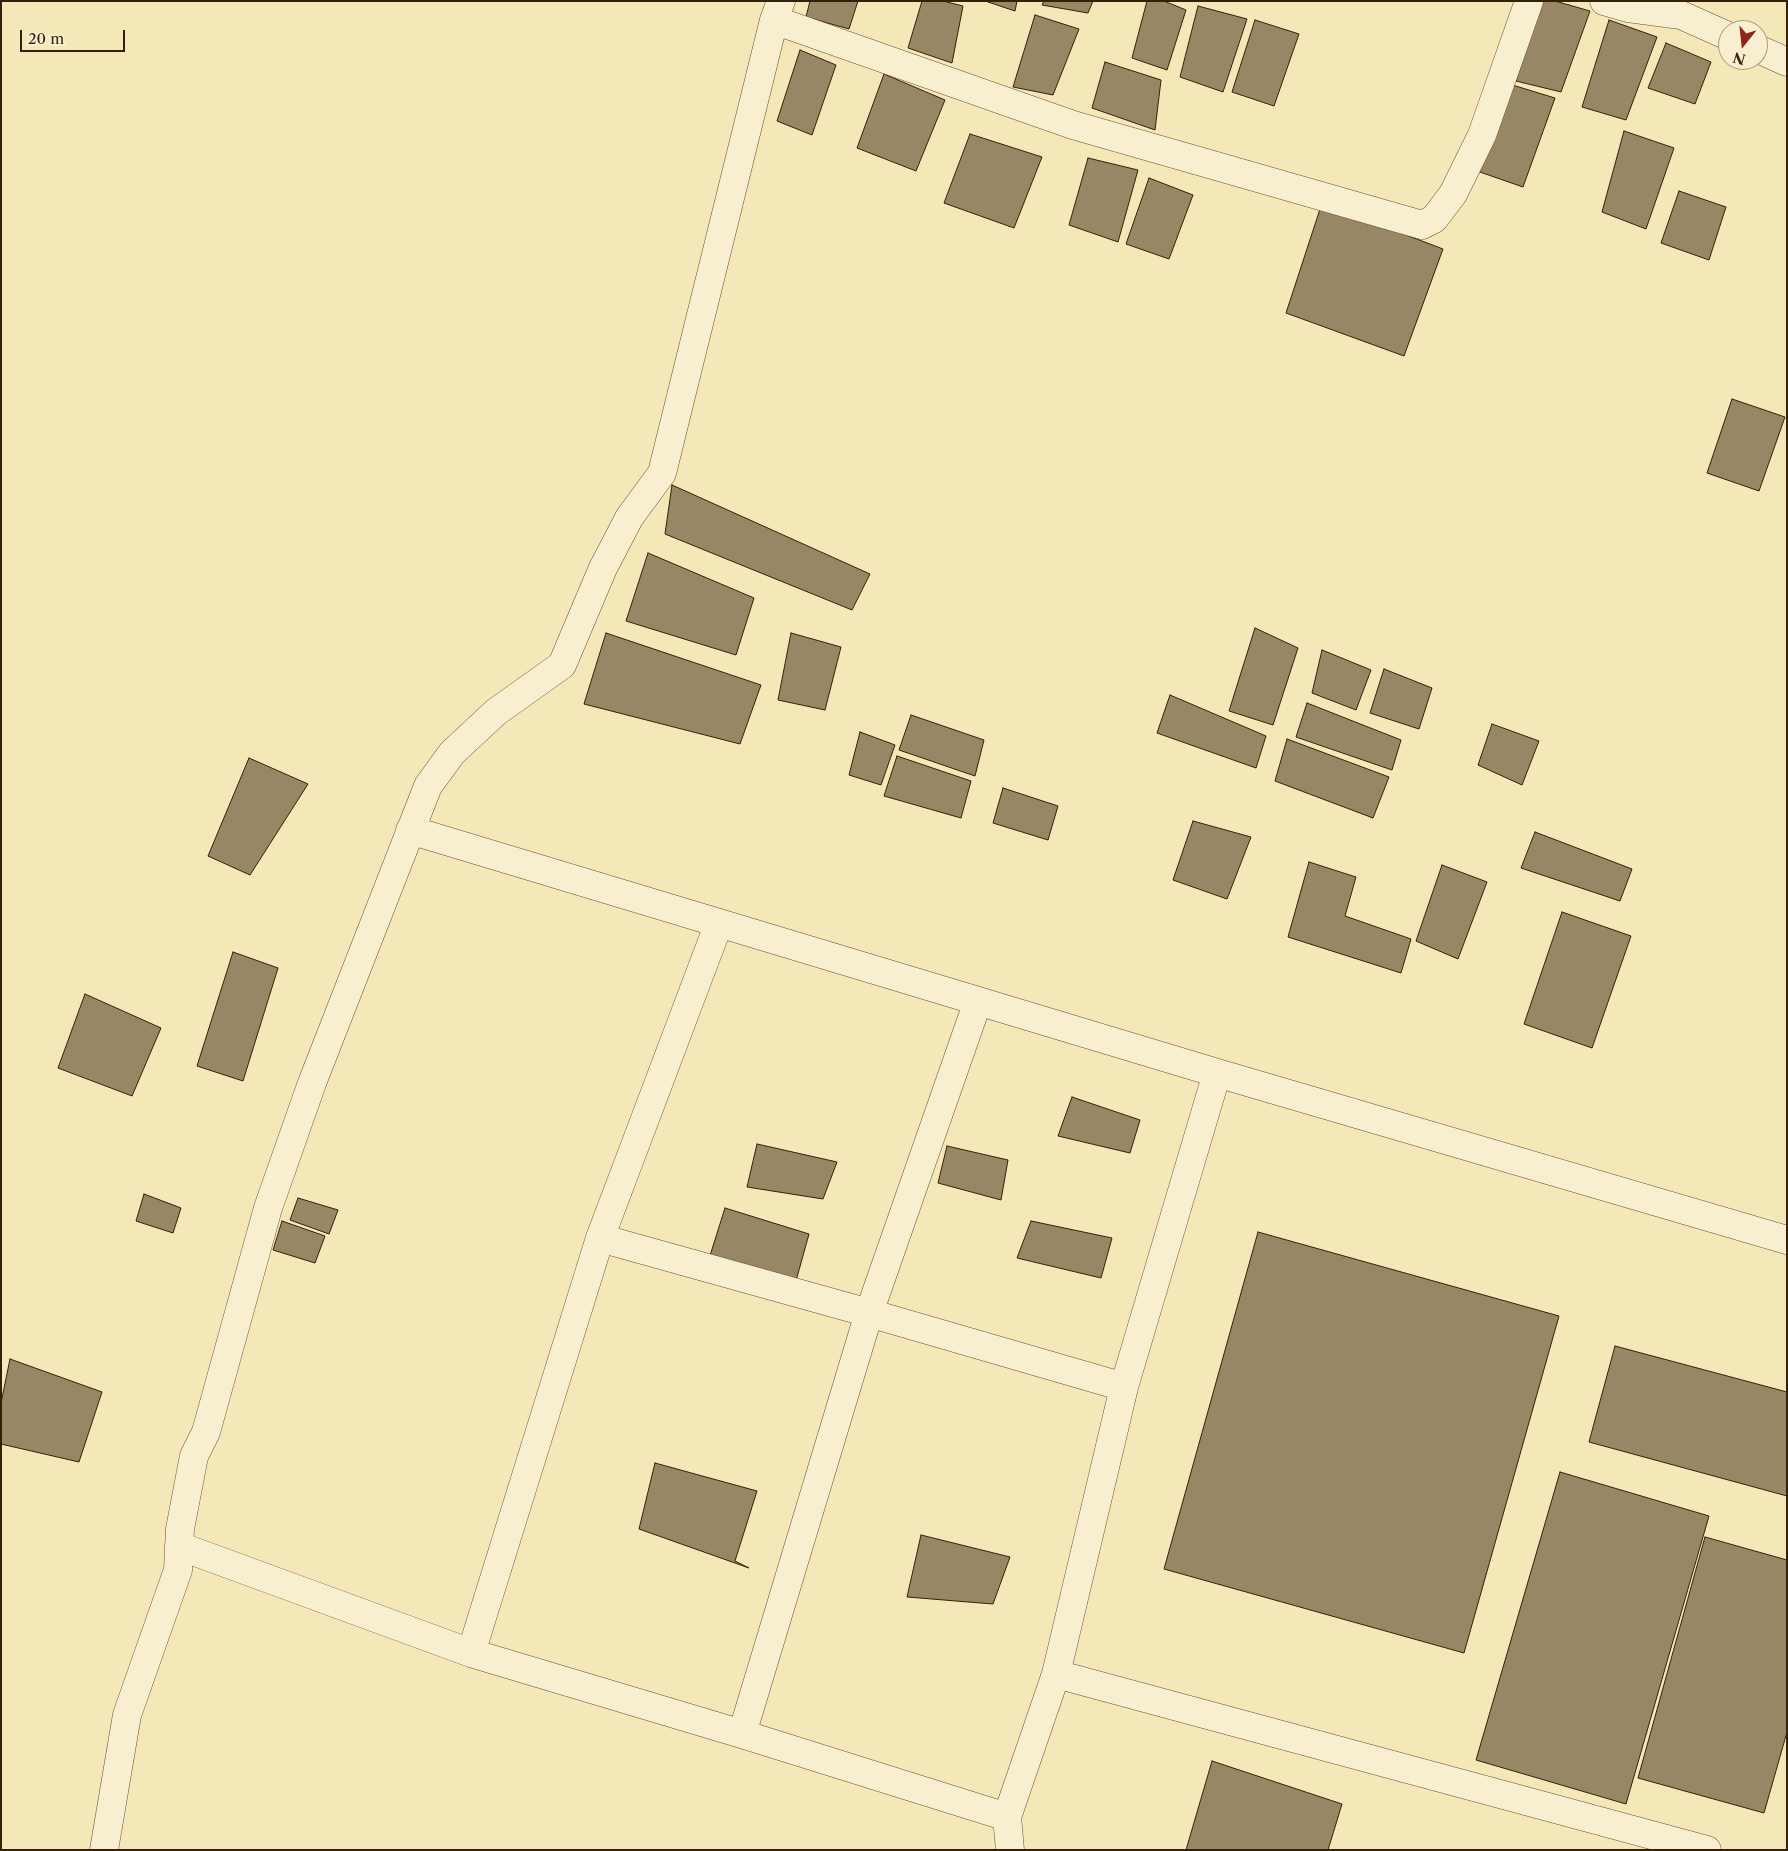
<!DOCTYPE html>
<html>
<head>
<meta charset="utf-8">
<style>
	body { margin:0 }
	#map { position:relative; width:1788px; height:1851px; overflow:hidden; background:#f4e7b8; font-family:"Libre Caslon Text",serif }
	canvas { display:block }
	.frame { position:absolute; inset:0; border:2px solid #351f08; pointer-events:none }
	.north { position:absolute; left:1718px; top:20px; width:50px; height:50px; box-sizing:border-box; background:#f8efd1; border:1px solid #aa9c81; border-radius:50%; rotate:196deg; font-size:14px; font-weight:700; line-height:20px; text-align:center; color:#351f08 }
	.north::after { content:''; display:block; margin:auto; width:18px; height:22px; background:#8f2418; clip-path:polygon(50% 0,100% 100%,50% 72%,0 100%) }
	.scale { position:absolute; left:20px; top:30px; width:105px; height:22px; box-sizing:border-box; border:2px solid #351f08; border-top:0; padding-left:6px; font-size:15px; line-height:18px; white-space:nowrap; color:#351f08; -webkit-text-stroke:4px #f8efd1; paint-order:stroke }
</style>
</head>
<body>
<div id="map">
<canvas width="1788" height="1851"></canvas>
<div class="frame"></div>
<div class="north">N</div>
<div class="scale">20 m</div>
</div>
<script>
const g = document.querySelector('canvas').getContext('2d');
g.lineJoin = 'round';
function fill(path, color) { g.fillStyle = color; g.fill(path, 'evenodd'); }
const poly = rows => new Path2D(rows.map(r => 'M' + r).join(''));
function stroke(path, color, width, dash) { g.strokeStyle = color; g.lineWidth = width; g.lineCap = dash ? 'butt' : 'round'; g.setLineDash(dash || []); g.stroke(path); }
const building = poly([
	[810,1,858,1,849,29,806,17,810,1],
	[922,1,943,1,963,6,952,63,908,48,922,1],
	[985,1,1017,1,1015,11,985,1],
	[1044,1,1093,1,1088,13,1042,5,1044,1],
	[1147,1,1164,1,1186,10,1167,70,1132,58,1147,1],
	[1541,1,1555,1,1590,11,1561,92,1516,81,1541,1],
	[1198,6,1247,19,1223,92,1180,77,1198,6],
	[1035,15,1079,29,1053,95,1013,87,1035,15],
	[1255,20,1299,34,1274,106,1232,92,1255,20],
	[1609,20,1657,37,1626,120,1582,107,1609,20],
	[1666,43,1711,62,1695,104,1648,88,1666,43],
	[800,50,836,65,812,135,777,121,800,50],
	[1105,62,1161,80,1155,130,1092,108,1105,62],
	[884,74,945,100,916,171,857,148,884,74],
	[1509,84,1555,98,1523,187,1477,171,1509,84],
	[1624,131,1674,148,1646,229,1602,212,1624,131],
	[970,134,1042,157,1014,228,944,203,970,134],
	[1088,158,1138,170,1118,242,1069,225,1088,158],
	[1149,178,1193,195,1169,259,1126,244,1149,178],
	[1679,191,1726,207,1709,260,1661,243,1679,191],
	[1322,203,1443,249,1404,356,1286,313,1322,203],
	[1732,399,1785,417,1759,491,1707,473,1732,399],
	[672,485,870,574,852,610,665,534,672,485],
	[648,553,754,598,736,655,626,621,648,553],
	[1255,628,1298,648,1273,725,1229,711,1255,628],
	[606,633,761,685,740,744,584,704,606,633],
	[791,633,841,647,825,710,778,700,791,633],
	[1322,650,1371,670,1356,710,1312,693,1322,650],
	[1384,669,1432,688,1419,729,1370,713,1384,669],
	[1170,695,1266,736,1256,768,1157,733,1170,695],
	[1307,703,1401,740,1392,770,1296,737,1307,703],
	[911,715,984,740,975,776,899,750,911,715],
	[1492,724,1539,741,1522,785,1478,765,1492,724],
	[860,732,895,745,881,785,849,775,860,732],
	[1287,739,1389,777,1373,818,1275,781,1287,739],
	[897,756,971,781,961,818,884,796,897,756],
	[249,758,308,784,250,875,208,856,249,758],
	[1003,788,1058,806,1048,840,993,823,1003,788],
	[1193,821,1251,837,1227,899,1173,880,1193,821],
	[1535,832,1632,869,1620,901,1521,868,1535,832],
	[1309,862,1356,877,1345,916,1411,939,1401,973,1288,937,1309,862],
	[1442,865,1487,882,1458,959,1416,941,1442,865],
	[1562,912,1631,936,1592,1048,1524,1024,1562,912],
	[233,952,278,968,243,1081,197,1066,233,952],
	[85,994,161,1028,132,1096,58,1068,85,994],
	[1072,1097,1140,1120,1130,1153,1058,1136,1072,1097],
	[757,1144,837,1162,823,1199,747,1187,757,1144],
	[947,1146,1008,1160,1001,1200,938,1183,947,1146],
	[144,1194,181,1208,173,1233,136,1221,144,1194],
	[298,1198,338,1210,329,1234,290,1220,298,1198],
	[725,1208,809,1234,794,1288,708,1262,725,1208],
	[282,1221,325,1236,315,1263,273,1250,282,1221],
	[1031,1221,1112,1238,1101,1278,1017,1258,1031,1221],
	[1258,1232,1559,1316,1464,1653,1164,1569,1258,1232],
	[1615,1346,1787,1392,1787,1496,1589,1442,1615,1346],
	[10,1359,102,1392,79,1462,1,1444,1,1403,10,1359],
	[655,1463,757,1491,735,1561,749,1568,639,1529,655,1463],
	[1560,1472,1709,1516,1626,1804,1476,1760,1560,1472],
	[921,1535,1010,1557,993,1604,907,1597,921,1535],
	[1705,1537,1787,1560,1787,1732,1764,1813,1638,1778,1705,1537],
	[1212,1761,1342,1804,1328,1850,1186,1850,1212,1761]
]);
fill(building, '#988764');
stroke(building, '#351f08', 1);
const street = poly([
	[1604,1,1628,8,1681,15,1728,36],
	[774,20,1073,125,1422,225,1434,219,1453,194,1482,135,1529,1],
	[1758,49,1787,62],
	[410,830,1217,1073,1787,1240],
	[600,1238,869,1313,1124,1387],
	[179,1546,471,1653,742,1734,1007,1817],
	[471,1653,600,1238,719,923],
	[1056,1674,1707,1850],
	[742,1734,869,1313,978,1001],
	[104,1850,127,1715,178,1570,180,1529,194,1456,206,1432,268,1208,312,1083,428,786,452,753,496,712,562,665,603,568,614,547,629,518,662,473,774,20,781,1],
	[1010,1850,1007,1817,1056,1674,1124,1387,1217,1073]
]);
stroke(street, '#655134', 29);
stroke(street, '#f8efd1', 28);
</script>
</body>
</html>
